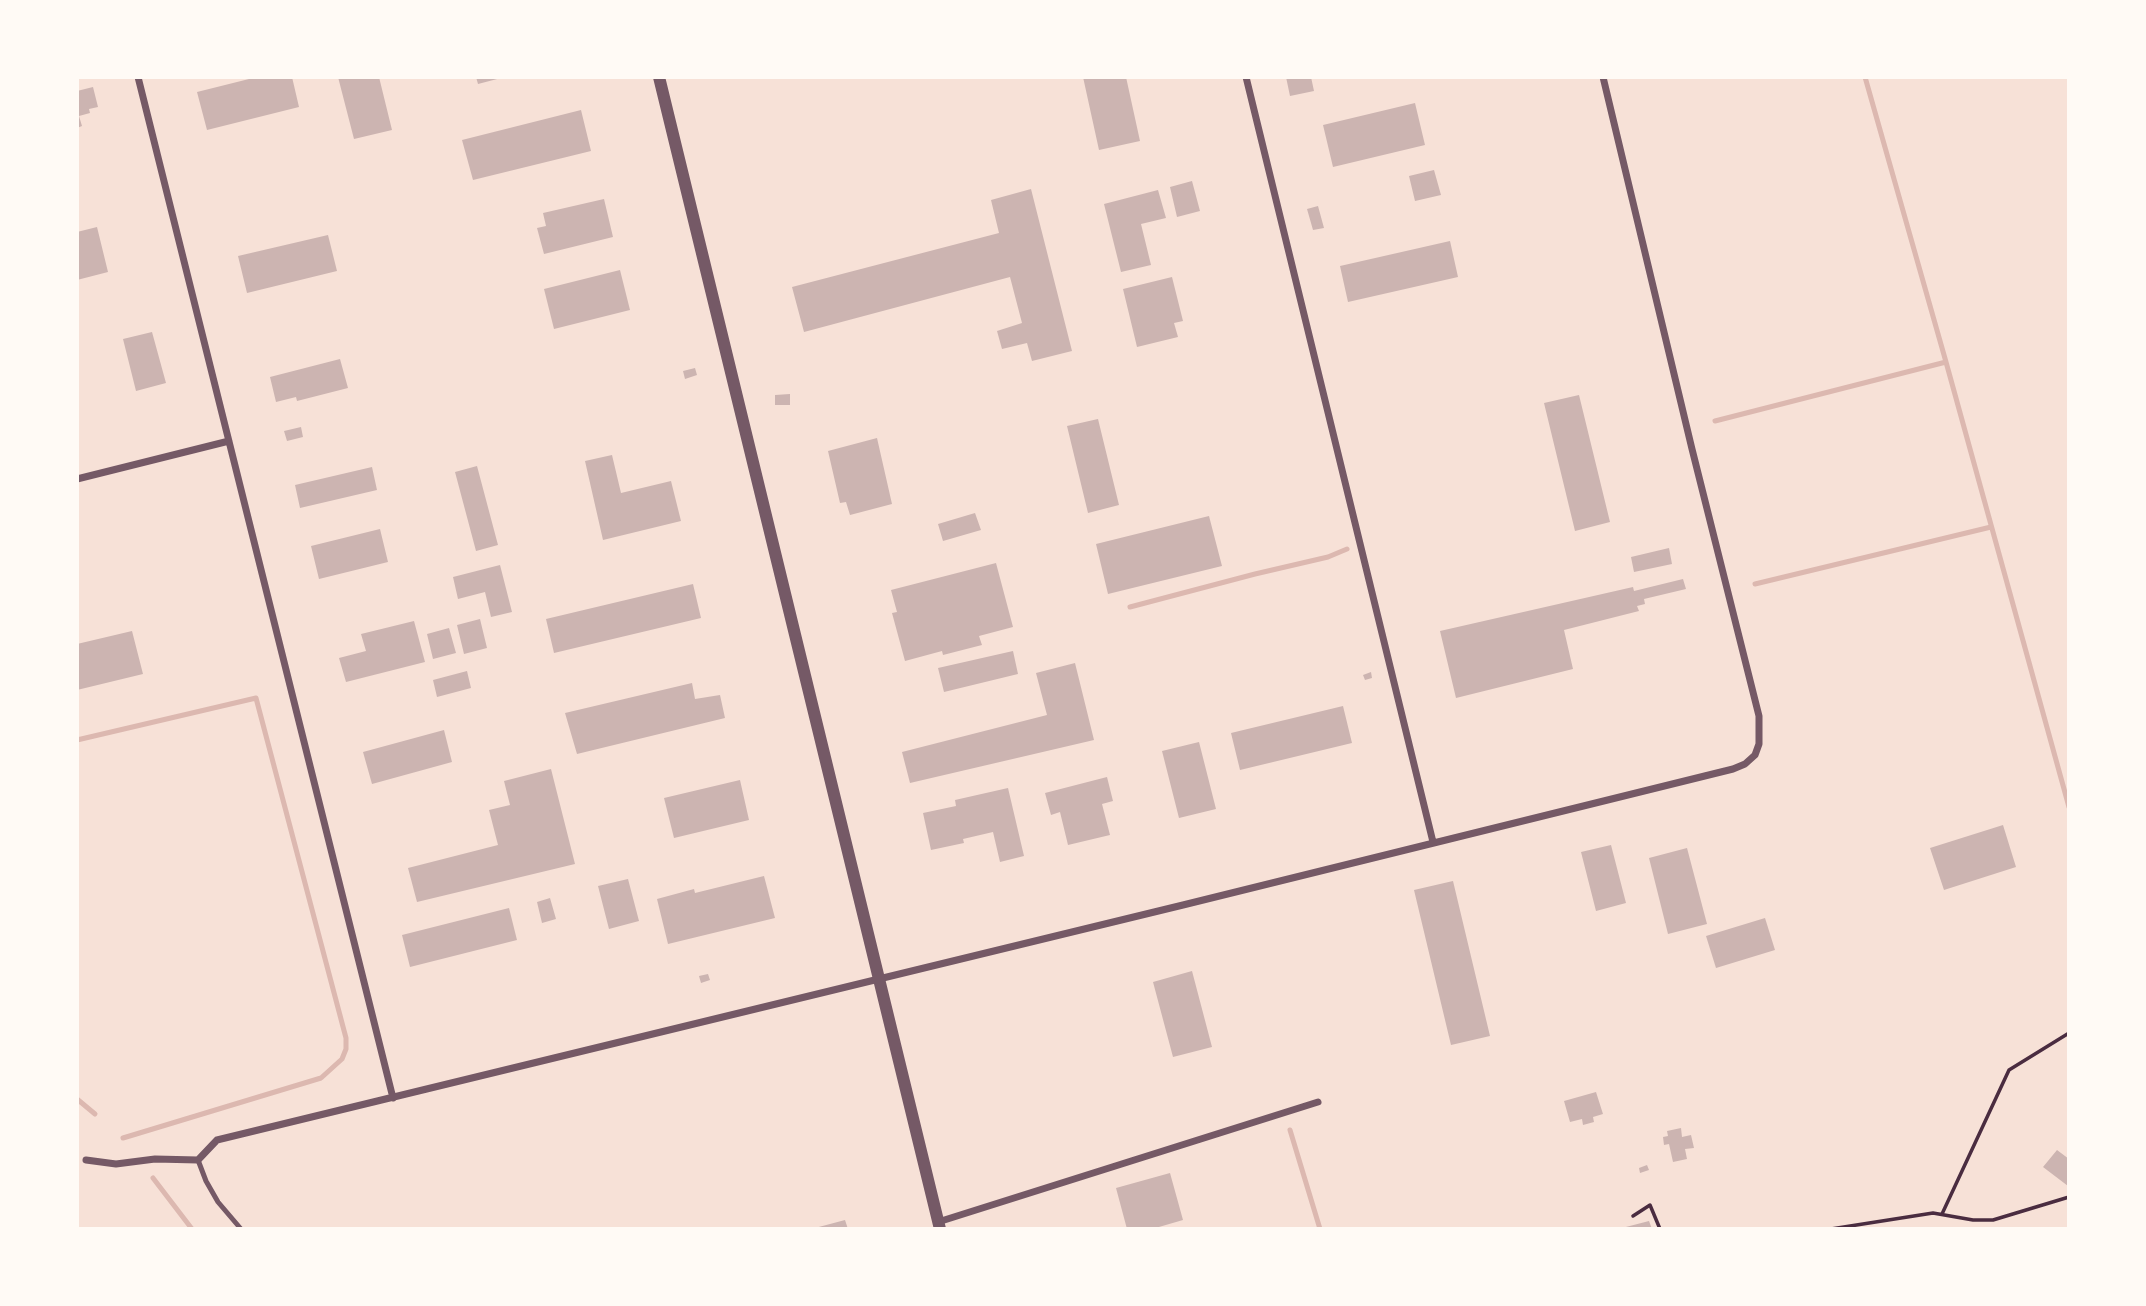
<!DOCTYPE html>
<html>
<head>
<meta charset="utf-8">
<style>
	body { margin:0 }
	#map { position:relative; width:2146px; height:1306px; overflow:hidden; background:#f7e1d7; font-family:Commissioner,sans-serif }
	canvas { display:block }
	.frame { position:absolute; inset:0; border:79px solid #fffaf5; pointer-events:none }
</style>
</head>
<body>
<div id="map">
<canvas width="2146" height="1306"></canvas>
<div class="frame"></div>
</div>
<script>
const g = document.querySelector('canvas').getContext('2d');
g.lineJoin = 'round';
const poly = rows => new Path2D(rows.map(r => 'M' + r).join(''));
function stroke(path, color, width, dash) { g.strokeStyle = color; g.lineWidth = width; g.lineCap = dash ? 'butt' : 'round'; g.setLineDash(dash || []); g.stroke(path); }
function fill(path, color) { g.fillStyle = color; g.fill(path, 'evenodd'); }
stroke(poly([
	[1865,77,1946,362,2069,807],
	[1715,421,1946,362],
	[1755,584,1991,527],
	[1130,607,1255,574,1328,557,1347,549],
	[77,740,256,698,346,1038,346,1049,342,1059,321,1078,123,1138],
	[77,1099,95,1114],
	[1290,1130,1320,1229],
	[153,1178,192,1229]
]), '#dcb8b0', 5);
fill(poly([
	[257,77,292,77,299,107,207,130,197,92],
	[338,77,379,77,392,130,354,139],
	[476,77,501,77,501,78,478,84],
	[1083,77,1126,77,1140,141,1099,150],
	[1286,77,1311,77,1314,91,1290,96],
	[93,87,98,107,89,109,90,113,79,116,82,126,77,128,77,91],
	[1415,103,1425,145,1333,167,1323,125],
	[581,110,591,151,473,180,462,140],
	[1434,170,1441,195,1415,201,1409,176],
	[1192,181,1200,211,1177,217,1170,187],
	[1031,189,1072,351,1032,361,1027,343,1002,349,997,331,1022,323,1010,277,804,332,792,287,999,233,991,200],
	[1158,190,1166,218,1141,224,1151,265,1121,272,1104,204],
	[604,199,613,237,544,254,537,228,546,226,543,213],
	[1318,206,1324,228,1313,230,1307,209],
	[97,227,108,272,77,280,77,232],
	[328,235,337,271,247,293,238,256],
	[1450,241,1458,277,1348,302,1340,266],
	[620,270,630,310,554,329,544,289],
	[1172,277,1183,321,1174,323,1178,337,1137,347,1123,289],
	[152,332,166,383,136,391,123,339],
	[340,359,348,388,297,401,296,397,276,402,270,377],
	[695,368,697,375,685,379,683,371],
	[790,394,790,405,775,405,775,395],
	[1579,395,1610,522,1575,531,1544,403],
	[1098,419,1119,505,1088,513,1067,426],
	[301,427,303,437,287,441,284,431],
	[877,438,892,504,850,515,846,502,840,503,828,451],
	[612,455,621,493,671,481,681,521,603,540,585,461],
	[477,466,498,545,476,551,455,472],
	[372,467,377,490,300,508,295,485],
	[975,513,981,530,943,541,938,524],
	[1209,516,1222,566,1108,594,1096,544],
	[380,529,388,562,319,579,311,546],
	[1669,548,1672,564,1634,572,1631,557],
	[996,563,1013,627,979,636,982,645,943,655,942,651,905,661,892,613,897,612,891,590],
	[500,565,512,612,491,617,485,592,458,599,453,577],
	[1683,579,1686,589,1644,599,1645,604,1637,606,1639,611,1564,630,1573,669,1456,698,1440,631,1633,587,1634,591],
	[693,584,701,618,554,653,546,619],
	[480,619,487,648,464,654,457,625],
	[414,621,425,662,346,682,339,658,366,651,361,634],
	[449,628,456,653,433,659,427,634],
	[132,631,143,674,77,690,77,644],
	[1013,651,1018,674,944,692,938,668],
	[1075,663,1094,740,910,783,902,752,1047,715,1036,673],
	[467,671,471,688,437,697,433,680],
	[1371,672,1372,678,1365,680,1363,675],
	[692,683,695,699,720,695,725,718,577,754,565,713],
	[1343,706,1352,743,1240,770,1231,733],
	[444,730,452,762,372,784,363,752],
	[1199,742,1216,809,1179,818,1162,751],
	[551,769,575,864,417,902,408,868,498,845,489,810,510,805,504,781],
	[1107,777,1113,801,1102,804,1110,835,1068,845,1060,812,1051,815,1045,793],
	[740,780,749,820,674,838,664,798],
	[1008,788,1024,856,1000,862,993,832,963,839,964,843,931,850,923,813,956,806,955,800],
	[2003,825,2016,867,1944,890,1930,848],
	[1611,845,1626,903,1596,911,1581,852],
	[1687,848,1707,924,1668,934,1649,858],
	[764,876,775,918,668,944,657,899,694,889,695,893],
	[628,879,639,921,609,929,598,886],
	[1453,881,1490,1036,1451,1045,1414,890],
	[550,898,556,919,542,923,537,902],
	[509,908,517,940,410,967,402,935],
	[1765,918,1775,950,1716,968,1706,936],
	[1192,971,1212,1047,1173,1057,1153,982],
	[708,974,710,980,701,983,699,976],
	[1596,1092,1603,1114,1593,1117,1594,1122,1583,1125,1582,1119,1570,1122,1564,1101],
	[1681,1128,1682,1137,1691,1135,1694,1148,1685,1149,1687,1159,1673,1162,1669,1144,1664,1145,1663,1137,1668,1136,1667,1131],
	[2057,1150,2069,1159,2068,1186,2043,1167],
	[1647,1165,1649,1170,1640,1173,1639,1168],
	[1170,1173,1183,1220,1152,1229,1127,1229,1116,1188],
	[845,1220,848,1229,815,1229,815,1228],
	[1649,1221,1652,1229,1622,1229,1622,1228]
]), '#ccb4b1');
stroke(poly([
	[1942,1214,2009,1070,2069,1033],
	[1633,1216,1650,1205,1660,1229],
	[1831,1229,1933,1213,1973,1220,1993,1220,2069,1197]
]), '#4a2c40', 3.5);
stroke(poly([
	[198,1160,206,1181,218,1202,241,1229]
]), '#755966', 5);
stroke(poly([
	[138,77,393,1098],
	[1246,77,1433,842],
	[77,479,229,441],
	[86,1160,116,1164,155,1159,198,1160,217,1140,1183,905,1733,769,1745,764,1755,755,1759,744,1759,716,1692,449,1603,77],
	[938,1222,1318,1102]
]), '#755966', 7);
stroke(poly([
	[659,77,940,1229]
]), '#755966', 12);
</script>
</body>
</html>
